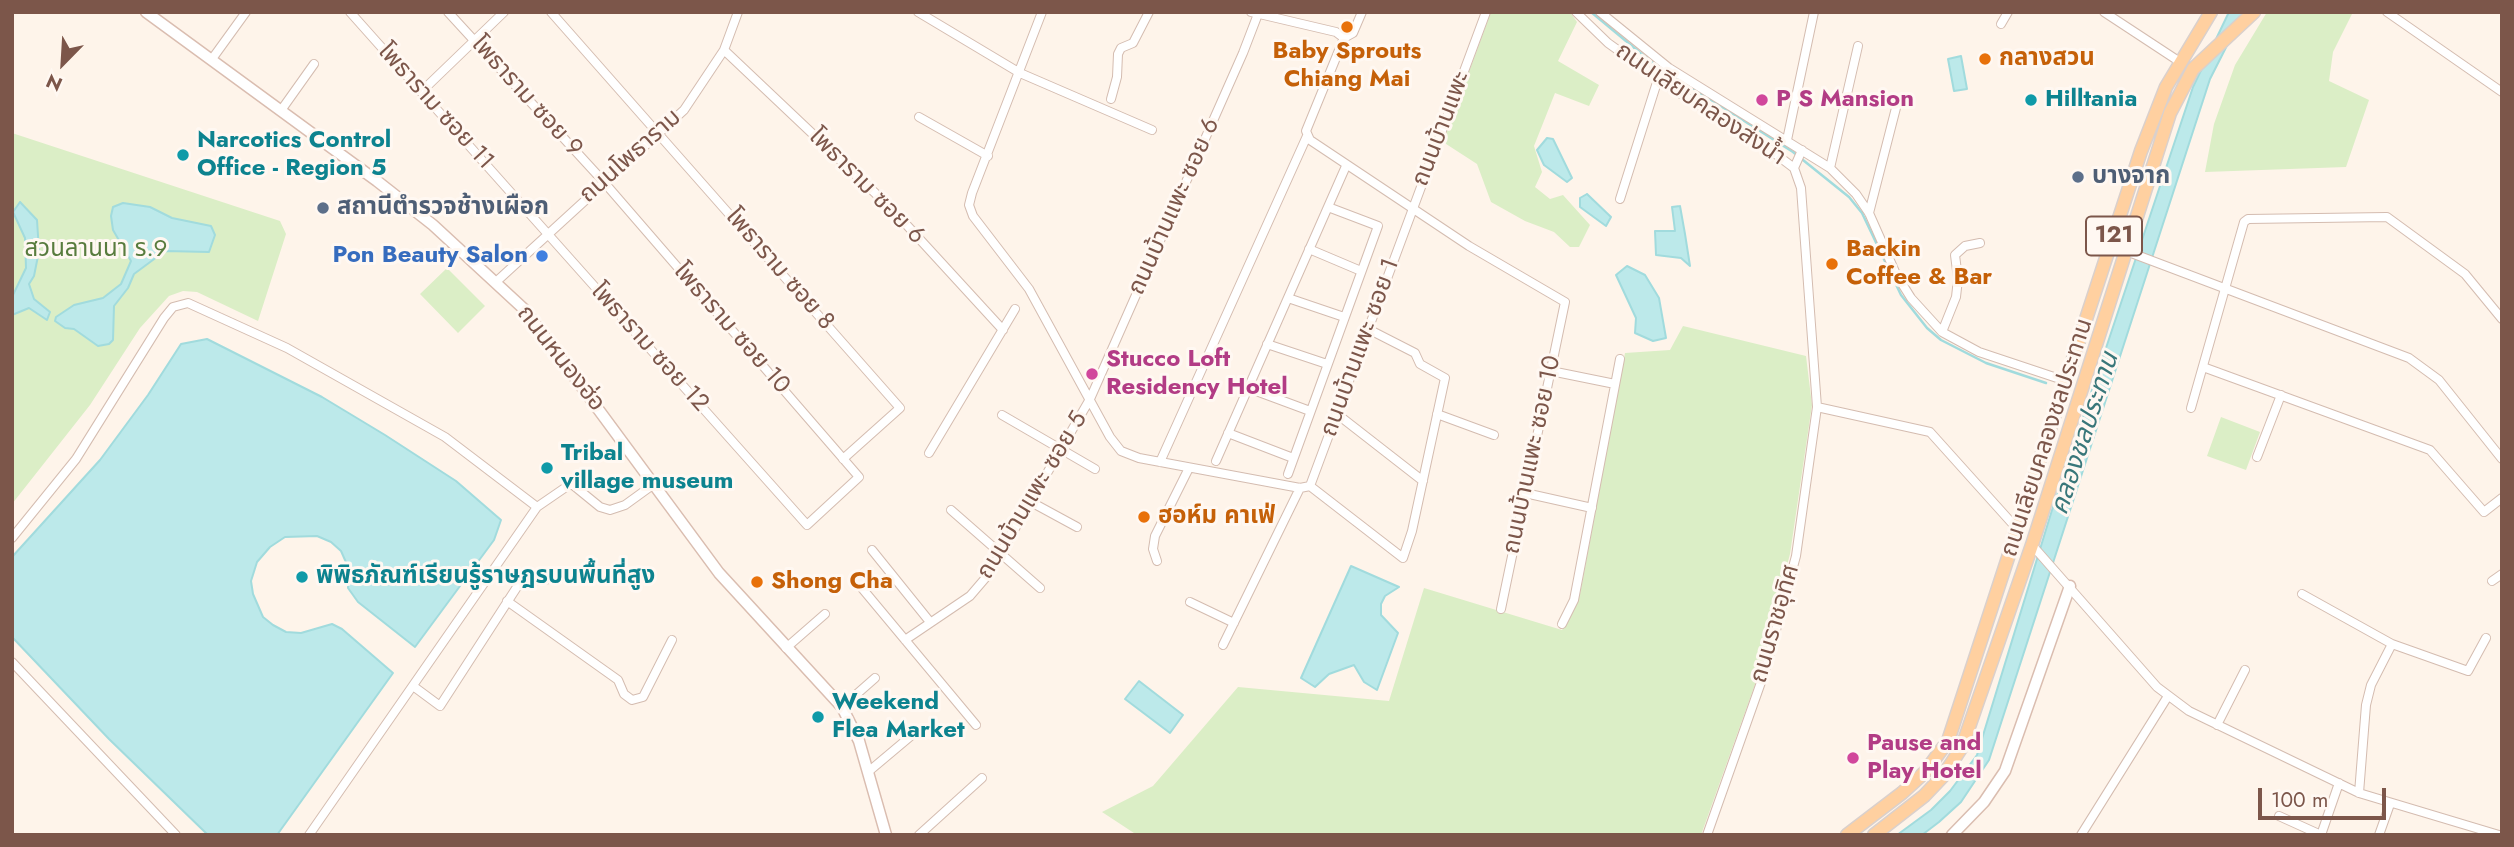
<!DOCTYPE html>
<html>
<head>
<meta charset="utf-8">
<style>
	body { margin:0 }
	#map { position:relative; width:2514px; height:847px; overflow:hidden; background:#fef4ea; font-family:Jost,sans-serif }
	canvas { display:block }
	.frame { position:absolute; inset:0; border:14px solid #7c564a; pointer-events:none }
	.north { position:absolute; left:28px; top:28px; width:70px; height:70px; -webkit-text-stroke:5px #fff8f2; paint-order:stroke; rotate:204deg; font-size:19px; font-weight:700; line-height:28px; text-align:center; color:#7c564a }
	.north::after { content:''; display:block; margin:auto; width:24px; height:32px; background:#7c564a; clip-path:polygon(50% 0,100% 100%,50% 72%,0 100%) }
	.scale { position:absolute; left:2258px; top:788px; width:128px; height:32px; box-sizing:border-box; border:4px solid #7c564a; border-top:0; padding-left:9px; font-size:21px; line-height:24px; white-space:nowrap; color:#7c564a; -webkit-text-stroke:5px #fff8f2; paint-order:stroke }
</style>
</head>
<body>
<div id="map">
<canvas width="2514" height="847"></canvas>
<div class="frame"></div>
<div class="north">N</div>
<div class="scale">100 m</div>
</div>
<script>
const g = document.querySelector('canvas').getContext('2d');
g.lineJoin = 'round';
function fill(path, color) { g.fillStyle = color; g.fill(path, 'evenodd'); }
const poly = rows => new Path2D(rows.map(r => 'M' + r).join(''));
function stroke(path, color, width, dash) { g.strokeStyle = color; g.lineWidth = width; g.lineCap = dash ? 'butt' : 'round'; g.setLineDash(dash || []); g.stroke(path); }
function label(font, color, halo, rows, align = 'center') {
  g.font = font + ' Jost,"Noto Sans Thai",sans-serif'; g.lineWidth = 6; g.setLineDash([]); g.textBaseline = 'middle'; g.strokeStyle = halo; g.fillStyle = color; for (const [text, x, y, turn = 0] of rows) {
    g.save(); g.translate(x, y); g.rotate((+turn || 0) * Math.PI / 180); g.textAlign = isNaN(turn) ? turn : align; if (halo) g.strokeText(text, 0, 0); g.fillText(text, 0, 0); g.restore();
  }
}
fill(poly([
	[1491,12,1570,12,1577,22,1558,61,1599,85,1589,106,1555,93,1534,146,1542,172,1535,187,1550,199,1563,195,1590,225,1579,247,1570,247,1554,232,1525,221,1491,202,1477,164,1443,142],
	[2267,12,2353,12,2333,52,2329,81,2369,100,2346,167,2205,172,2214,124,2235,65],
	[12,133,280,221,286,234,258,321,197,292,183,291,169,296,140,328,90,405,12,504],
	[447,268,485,306,458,333,420,294],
	[1683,326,1806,356,1812,405,1790,554,1758,676,1701,835,1137,835,1102,812,1153,786,1238,687,1389,701,1424,588,1562,630,1580,594,1625,353,1670,350],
	[2221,417,2260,432,2246,470,2207,456]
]), '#dbeec6');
const water = poly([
	[2229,12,2244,12,2210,79,1989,760,1961,802,1939,822,1922,835,1897,835,1931,810,1950,791,1977,755,2052,510,2193,87,2229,12],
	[1961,56,1967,89,1954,91,1948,59,1961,56],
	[1547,138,1553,139,1572,178,1567,182,1544,165,1537,150,1547,138],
	[1587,194,1611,217,1606,226,1580,207,1580,198,1587,194],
	[20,202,37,220,39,251,34,276,29,284,34,299,50,312,47,320,29,308,12,315,12,297,26,268,25,238,13,212,20,202],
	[123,203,150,207,172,218,211,226,215,235,209,252,165,251,134,274,128,288,114,306,113,340,109,344,98,346,74,329,65,328,55,321,56,317,74,305,103,298,121,284,131,261,113,230,111,216,113,207,123,203],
	[1680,206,1685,234,1690,266,1681,258,1656,255,1655,231,1675,231,1672,207,1680,206],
	[1627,266,1645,275,1659,298,1666,338,1653,341,1635,333,1636,318,1616,275,1627,266],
	[207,339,322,397,385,435,456,481,501,520,494,540,415,647,358,602,348,588,349,569,341,551,331,542,317,536,285,537,270,547,257,562,251,581,253,594,263,617,273,625,286,632,301,633,332,624,342,629,393,673,277,835,208,835,109,739,12,637,12,557,100,460,148,395,181,344,207,339],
	[1351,566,1399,587,1385,596,1381,604,1381,615,1398,633,1377,690,1364,682,1354,665,1329,674,1315,687,1301,678,1351,566],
	[1139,681,1183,715,1170,733,1125,699,1139,681]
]);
fill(water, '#bce9ea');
stroke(water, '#a1dbdd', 2);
stroke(poly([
	[1591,12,1650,61,1793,152,1849,197,1862,213,1901,295,1927,328,1941,340,1986,363,2046,383]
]), '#a1dbdd', 2.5);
const minor = poly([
	[350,12,807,525,859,477,603,181,448,12],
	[551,12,900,408,843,459],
	[918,12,1020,73,1152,130],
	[1042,12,972,193,969,205,973,216,1029,289,1110,437,1121,451,1139,458,1300,488,1310,486],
	[1251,12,1336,32,1344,38],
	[1576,12,1608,43,1668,86,1765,146,1794,168,1801,188,1817,407,1796,556,1765,671,1707,835],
	[1600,12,1669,68,1830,168,1856,194,1869,213,1896,274,1911,298,1942,332,1979,352,2066,381],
	[2104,12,2180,62],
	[2387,12,2502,92],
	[2001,24,2008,12],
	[1344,38,1306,131,1310,140,1469,246,1565,302,1501,609],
	[1344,38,1353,33,1362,12],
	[724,50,892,209,1003,330],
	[212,59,246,12],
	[421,92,504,12],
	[1111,99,1117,77,1118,54,1121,48,1133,43,1149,12],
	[282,109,314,64],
	[919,117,988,156],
	[1787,140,1814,12],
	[1794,168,1802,150],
	[1830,168,1858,46],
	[1620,199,1658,79],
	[1869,213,1897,104],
	[1309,249,1361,271],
	[2126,251,2409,358,2439,380,2502,459],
	[497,281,684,110,724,50,738,12],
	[1288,298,1344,317],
	[1942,332,1956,297,1958,279,1955,255,1965,246,1980,243],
	[1267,344,1327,364],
	[2203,367,2430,450,2484,512,2502,498],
	[1551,371,1615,384],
	[1248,388,1310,411],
	[1817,407,1930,432,2019,531],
	[2191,408,2244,222,2248,219,2387,217,2465,274,2502,319],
	[1337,414,1423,481],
	[1437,414,1494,435],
	[1002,415,1095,469],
	[1228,433,1293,458],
	[929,453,1015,309],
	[2257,457,2281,395],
	[1216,461,1346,166],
	[1160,462,1307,136],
	[1288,474,1378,226,1328,207],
	[1310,486,1486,12],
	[1310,486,1403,558,1412,531,1445,378,1420,364,1415,353,1368,329],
	[1525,493,1592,508],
	[1031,502,1077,527],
	[951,510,1040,588],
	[12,538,76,459,164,318,173,307,188,303,287,348,445,437,537,507],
	[2032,545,2157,687,2189,711,2359,793,2499,835],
	[872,550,930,622],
	[1157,561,1153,549,1155,536,1189,468],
	[2492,581,2502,574],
	[861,587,976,725],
	[2302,594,2392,644],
	[507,601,618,680,624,694,632,700,643,697,672,640],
	[1190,602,1234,623],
	[1562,624,1574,600,1620,359],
	[905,640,970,596,988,575,1090,399,1243,53,1258,14],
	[1223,645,1300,488],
	[786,648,825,614],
	[12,662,176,835],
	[413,686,440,706,517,587,529,581,560,578],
	[842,707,875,678],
	[2217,725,2245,670],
	[868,772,918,730],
	[2359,793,2366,705,2371,685,2392,644,2468,671,2486,638],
	[2279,816,2321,835],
	[309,835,537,507,569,485,573,485,600,507,610,510,625,505,654,484],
	[919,835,982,778],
	[2081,835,2168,696],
	[2321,835,2339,783],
	[2379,835,2390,804]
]);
const secondary = poly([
	[146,12,377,181,433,225,525,310,719,573,842,707,859,741,886,835],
	[1952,835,1984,802,2005,771,2070,586]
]);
const primary = poly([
	[1847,835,1902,793,1925,772,1948,741,2141,151,2166,87,2211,12],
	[1874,835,1924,796,1943,776,1962,747,2032,545,2170,113,2193,69,2254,12]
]);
stroke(minor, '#d4bcb0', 10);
stroke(secondary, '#dabdb0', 13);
stroke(primary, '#dad0cc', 15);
stroke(minor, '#fff', 8);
stroke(secondary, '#fff', 10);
stroke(primary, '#ffd0a0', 12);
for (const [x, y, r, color] of [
	[1347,27,7,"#e8710a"],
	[1985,59,7,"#e8710a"],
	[1762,100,7,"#d1479c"],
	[2031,100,7,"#0f9aa8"],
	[183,155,7,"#0f9aa8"],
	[2078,177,7,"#5c6f8a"],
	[323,208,7,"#5c6f8a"],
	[542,256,7,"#3f7fe0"],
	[1832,264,7,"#e8710a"],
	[1092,374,7,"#d1479c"],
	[547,468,7,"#0f9aa8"],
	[1144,517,7,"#e8710a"],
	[302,577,7,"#0f9aa8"],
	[757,582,7,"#e8710a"],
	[818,717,7,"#0f9aa8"],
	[1853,758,7,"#d1479c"]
]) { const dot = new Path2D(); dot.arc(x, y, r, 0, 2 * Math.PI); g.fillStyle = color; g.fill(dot); stroke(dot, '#fff8f2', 2.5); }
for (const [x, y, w] of [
	[2114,236,56]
]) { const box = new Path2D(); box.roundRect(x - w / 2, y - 19.5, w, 39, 5); g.fillStyle = '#fff8f2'; g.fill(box); stroke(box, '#7c564a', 2); }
label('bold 23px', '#7c564a', null, [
	["121",2114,236]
]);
label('bold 24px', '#c56008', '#fff8f2', [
	["Baby Sprouts",1347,52,"center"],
	["Chiang Mai",1347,80,"center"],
	["กลางสวน",1999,59],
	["Backin",1846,250],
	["Coffee & Bar",1846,278],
	["ฮอห์ม คาเฟ่",1158,517],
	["Shong Cha",771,582]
], 'left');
label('24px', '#7c564a', '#fff8f2', [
	["โพธาราม ซอย 9",526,97,48],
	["ถนนเลียบคลองส่งน้ำ",1700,105,34],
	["โพธาราม ซอย 11",435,107,48],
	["ถนนบ้านแพะ",1442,129,-69],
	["ถนนโพธาราม",631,157,-42],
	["โพธาราม ซอย 6",866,187,45],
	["ถนนบ้านแพะ ซอย 6",1175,207,-66],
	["โพธาราม ซอย 8",779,270,49],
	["โพธาราม ซอย 10",731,329,49],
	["โพธาราม ซอย 12",649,348,48],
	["ถนนบ้านแพะ ซอย 1",1361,348,-70],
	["ถนนหนองฮ่อ",560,359,52],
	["ถนนเลียบคลองชลประทาน",2048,438,-72],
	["ถนนบ้านแพะ ซอย 10",1533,455,-78],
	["ถนนบ้านแพะ ซอย 5",1033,496,-59],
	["ถนนราชอุทิศ",1776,624,-74]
]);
label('bold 24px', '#b23c85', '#fff8f2', [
	["P S Mansion",1776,100],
	["Stucco Loft",1106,360],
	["Residency Hotel",1106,388],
	["Pause and",1867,744],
	["Play Hotel",1867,772]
], 'left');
label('bold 24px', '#0d838f', '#fff8f2', [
	["Hilltania",2045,100],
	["Narcotics Control",197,141],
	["Office - Region 5",197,169],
	["Tribal",561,454],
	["village museum",561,482],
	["พิพิธภัณฑ์เรียนรู้ราษฎรบนพื้นที่สูง",316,577],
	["Weekend",832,703],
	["Flea Market",832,731]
], 'left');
label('bold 24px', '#4e5e75', '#fff8f2', [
	["บางจาก",2092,177],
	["สถานีตำรวจช้างเผือก",337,208]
], 'left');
label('24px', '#587c3e', '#fff8f2', [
	["สวนลานนา ร.9",96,250]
]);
label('bold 24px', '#366cbe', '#fff8f2', [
	["Pon Beauty Salon",528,256]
], 'right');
label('italic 26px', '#39777a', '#fff8f2', [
	["คลองชลประทาน",2086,434,-72]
]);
</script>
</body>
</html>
